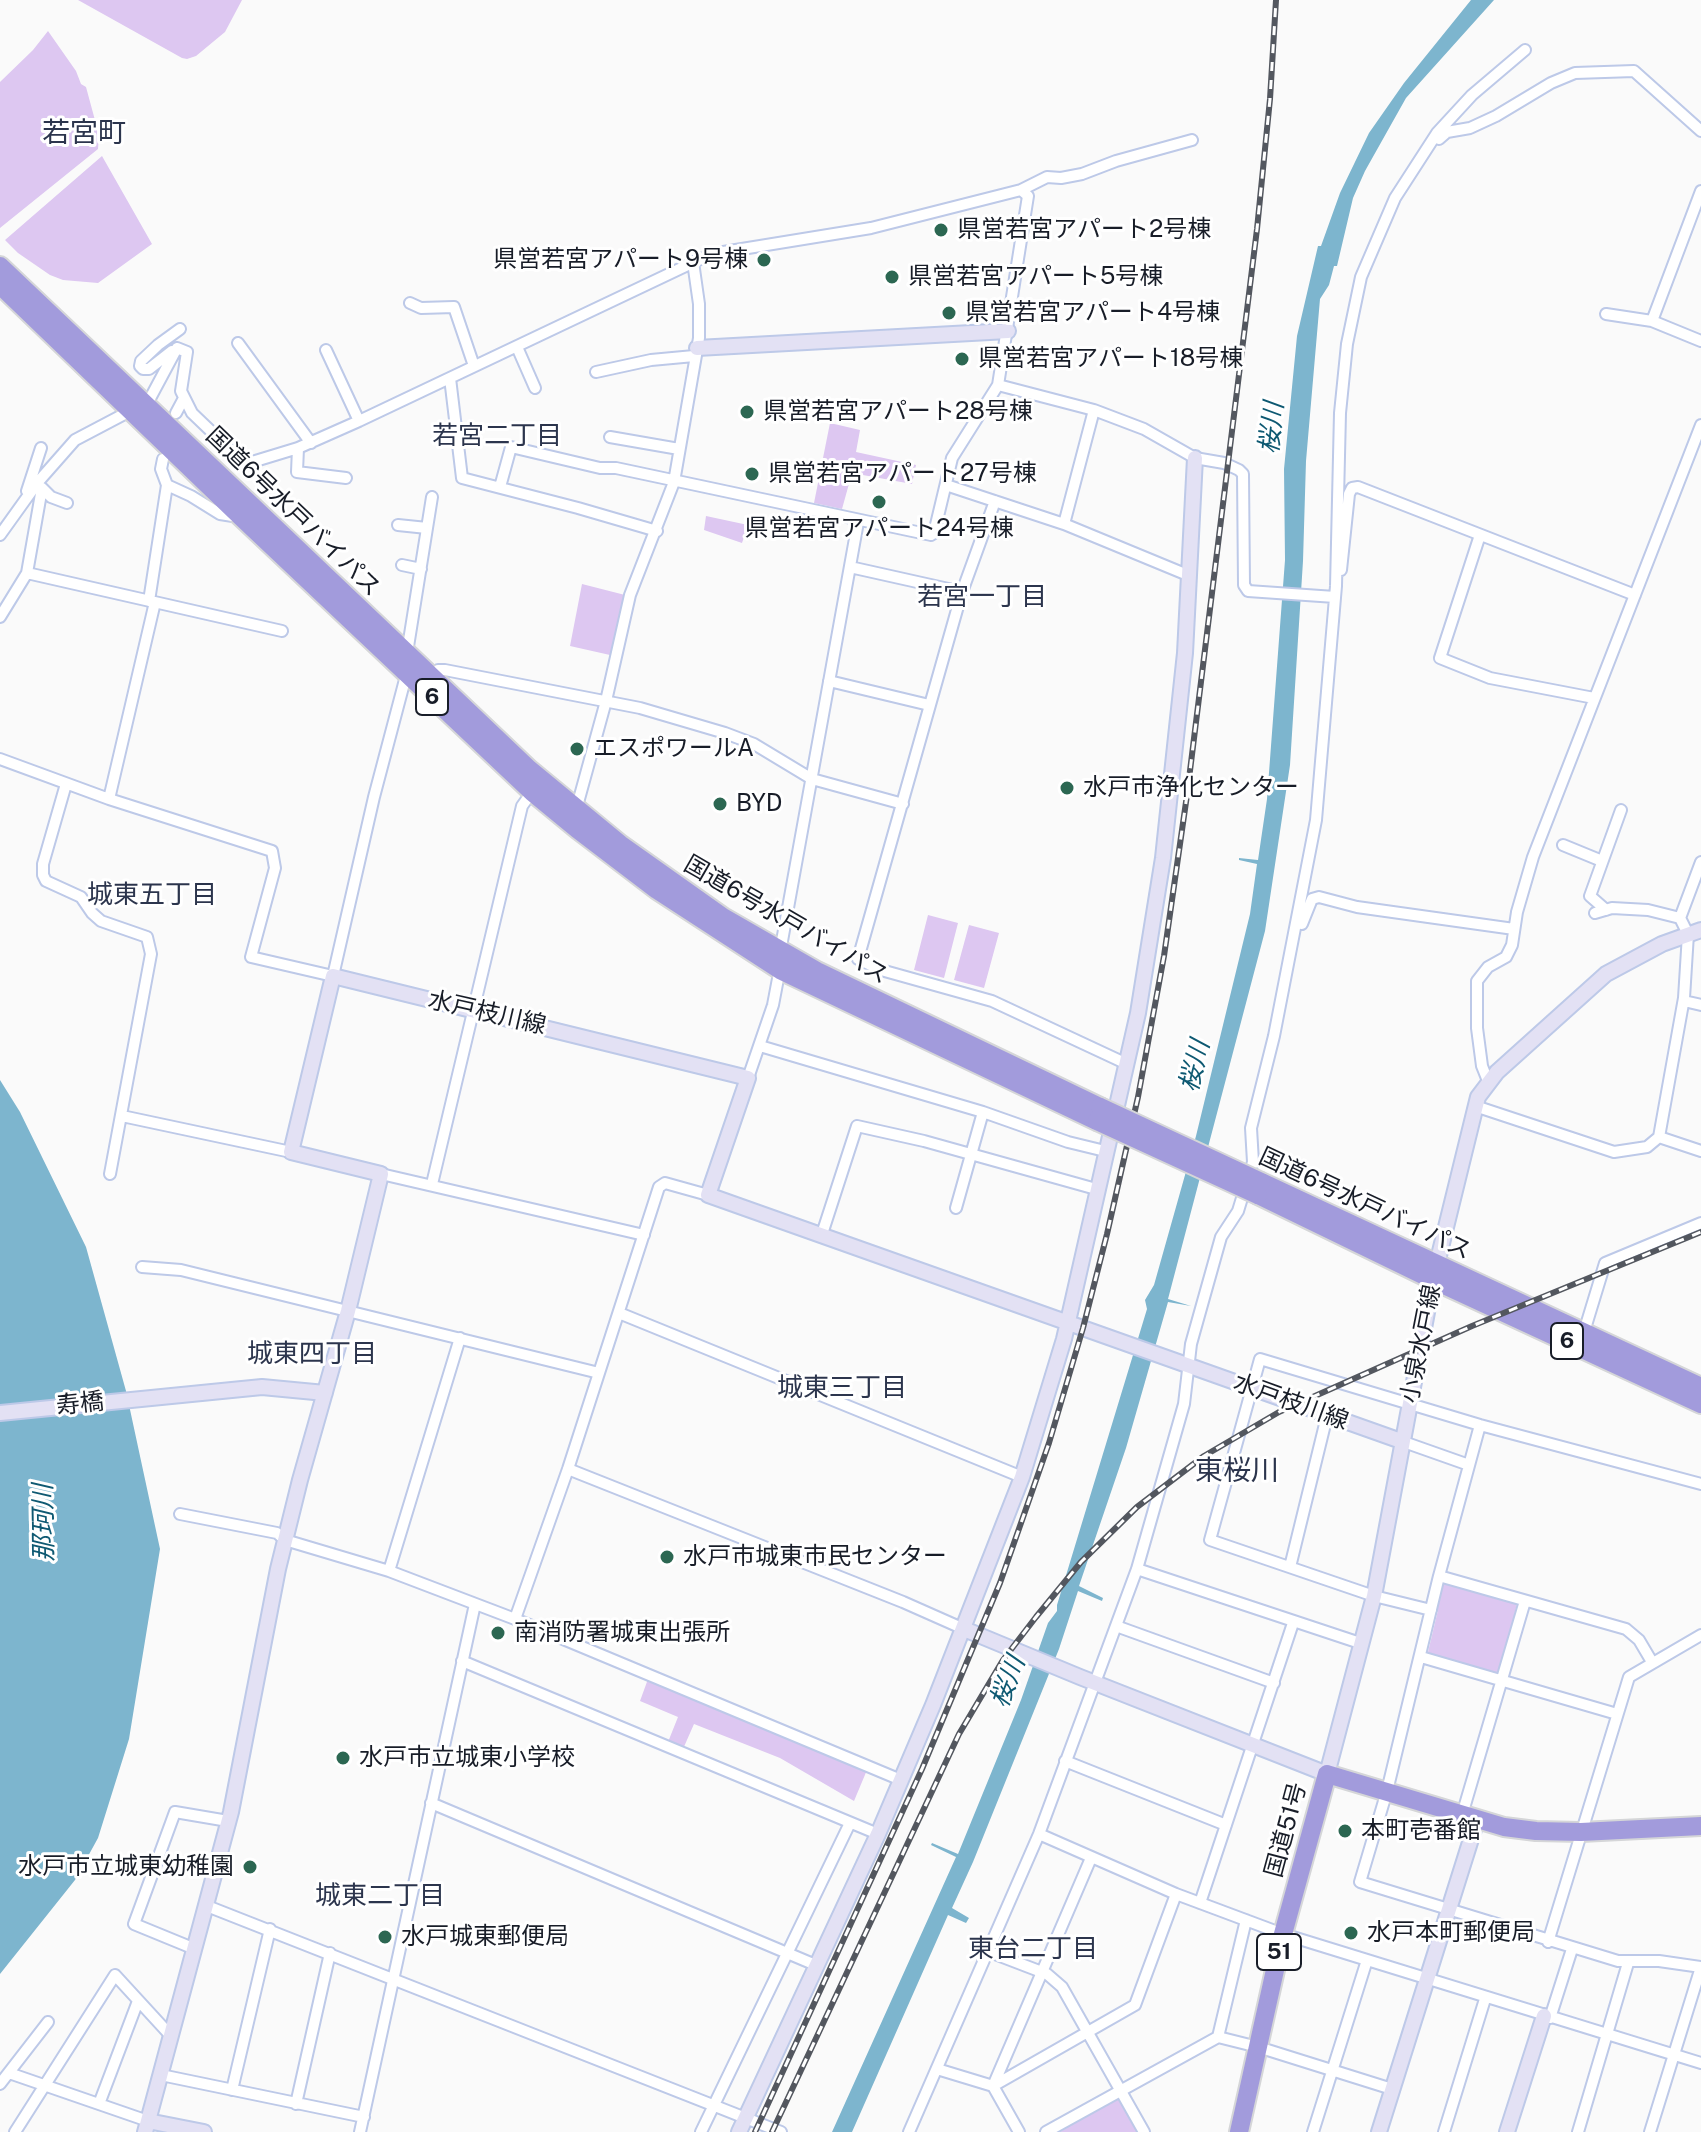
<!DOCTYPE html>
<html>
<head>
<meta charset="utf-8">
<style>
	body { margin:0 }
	canvas { display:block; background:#fafafa }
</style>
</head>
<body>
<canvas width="1701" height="2132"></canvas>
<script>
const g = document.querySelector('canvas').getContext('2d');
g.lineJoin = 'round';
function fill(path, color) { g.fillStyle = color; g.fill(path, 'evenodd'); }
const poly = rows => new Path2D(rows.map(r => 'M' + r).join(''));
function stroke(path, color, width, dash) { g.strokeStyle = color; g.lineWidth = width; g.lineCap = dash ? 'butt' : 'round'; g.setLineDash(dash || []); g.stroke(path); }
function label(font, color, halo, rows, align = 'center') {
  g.font = font + ' "Public Sans","Noto Sans JP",sans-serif'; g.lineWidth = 6; g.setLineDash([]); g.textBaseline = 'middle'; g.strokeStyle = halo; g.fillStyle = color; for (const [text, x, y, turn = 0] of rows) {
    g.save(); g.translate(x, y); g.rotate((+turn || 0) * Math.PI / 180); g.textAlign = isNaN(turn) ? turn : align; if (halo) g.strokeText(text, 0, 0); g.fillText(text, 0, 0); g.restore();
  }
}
fill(poly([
	[78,0,242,0,225,32,196,56,187,59,182,58],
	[48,31,76,71,81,84,86,87,99,135,98,149,0,228,0,82,33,50],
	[102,156,152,244,98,283,63,280,50,275,18,253,5,240],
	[830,423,860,430,856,452,916,465,912,484,852,473,842,509,814,503],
	[706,516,748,525,742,543,704,530],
	[582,584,625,595,610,655,570,646],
	[928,915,958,923,944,978,914,970],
	[969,925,999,933,984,988,954,980],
	[1444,1583,1517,1604,1500,1671,1495,1674,1430,1655,1428,1652,1438,1610,1435,1607,1441,1585],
	[648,1679,867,1770,854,1801,780,1758,694,1724,683,1749,668,1742,678,1717,640,1701],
	[1118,2097,1137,2132,1060,2132]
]), '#ddc7f1');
fill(poly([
	[1471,0,1494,0,1406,98,1365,171,1353,198,1337,266,1334,266,1329,285,1320,299,1306,461,1303,561,1290,765,1265,931,1168,1299,1191,1306,1168,1302,1126,1448,1079,1586,1103,1598,1102,1601,1078,1591,1059,1649,973,1862,952,1908,969,1918,966,1923,948,1915,852,2132,832,2132,956,1857,931,1845,932,1843,958,1854,1021,1700,1048,1623,1057,1611,1057,1605,1147,1309,1145,1300,1154,1285,1196,1136,1250,914,1257,864,1239,860,1239,858,1258,860,1267,799,1285,560,1284,469,1297,336,1318,246,1321,246,1340,193,1369,133,1404,83],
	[0,1080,20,1112,86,1247,126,1391,160,1549,129,1739,98,1838,75,1880,0,1974]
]), '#7db5ce');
const street = poly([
	[1439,139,1447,132,1470,128,1496,116,1551,83,1575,73,1634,71,1701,131],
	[1021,190,1047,177,1061,178,1082,174,1116,161,1192,140],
	[410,303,421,308,454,307,474,366],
	[1606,314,1652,321,1701,341],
	[1652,321,1701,191],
	[238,343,311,443],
	[517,347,535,388],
	[177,348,187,352,181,391,192,413,241,460,252,462,298,448,359,421,711,254,871,228,1021,190,1028,196,998,385,952,458,934,533,931,535,616,468,600,468,511,447,500,487],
	[326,350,359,421],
	[172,351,149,369,143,369,140,366,141,361,158,345,180,329],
	[596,372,651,360,694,356],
	[450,378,462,478,578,508,657,531],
	[998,385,1094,410,1144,429,1195,458,1224,463,1239,470,1243,474,1244,585,1248,591,1335,597],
	[146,406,177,348],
	[176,413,184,398],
	[610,437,679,449],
	[298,448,297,472,346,478],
	[167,485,191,496,220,514,239,517],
	[946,485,1064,524,1190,576],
	[27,491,41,448],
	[995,501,962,592,858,959,881,970,992,1001,1127,1064],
	[1064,524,1094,410],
	[398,525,427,528],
	[0,535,38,482,75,440,132,410],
	[1480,535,1440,658,1490,678,1594,698],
	[402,565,421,569],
	[850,567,962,592],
	[1341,570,1349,494,1352,488,1358,487,1635,595],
	[27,573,42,488,51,497,67,503],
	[149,601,167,485,161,469,163,459],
	[0,617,27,573,282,631],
	[407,653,432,497],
	[431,676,438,670,445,670,640,708,725,733,754,744,812,779,903,804],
	[829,681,925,704],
	[0,759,109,799,272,851,275,868,251,957,333,976,374,797,407,672],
	[66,784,43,864,43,875,46,881,81,897,92,913,101,921,147,937,151,954,110,1174],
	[109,799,155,602],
	[576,810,606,701,630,595,674,482,699,338,699,304,693,262],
	[1563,845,1602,861],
	[1606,910,1590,896,1621,810],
	[1680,918,1701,862],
	[1302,924,1312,899,1319,897,1357,907,1514,929],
	[780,952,858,522],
	[1684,1001,1701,1005],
	[760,1046,983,1112,1068,1142,1105,1151],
	[748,1078,773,1005,780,968],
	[1488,1081,1482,1066,1477,1028,1477,981,1488,967,1506,957,1512,945,1517,912,1533,857,1701,425],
	[1475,1106,1614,1152,1647,1147,1659,1137,1684,998,1688,934,1680,918,1648,910,1612,908,1595,913],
	[122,1116,291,1152],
	[1659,1137,1701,1151],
	[381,1174,644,1235],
	[432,1184,522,806,532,792],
	[956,1208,983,1112],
	[822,1234,857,1126,924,1141,1096,1189],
	[142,1267,181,1270,599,1373],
	[619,1313,1022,1477],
	[1584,1332,1605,1263,1701,1223],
	[1480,1425,1439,1576,1387,1791,1360,1882,1618,1961,1659,1961,1701,1967],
	[1401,1441,1469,1465],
	[568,1469,903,1602,964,1629],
	[180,1514,277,1533,285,1540,389,1571,515,1619,901,1780],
	[1290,1567,1327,1416],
	[1137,1569,1360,1643],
	[389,1571,460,1338],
	[1439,1576,1626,1629,1639,1640,1652,1662],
	[1431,1610,1374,1596,1210,1540,1260,1359,1480,1425,1701,1484],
	[515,1619,568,1469,659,1187,665,1183,708,1195],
	[1116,1626,1274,1683],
	[1421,1657,1617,1714],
	[462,1661,878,1834],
	[1065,1761,1226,1825],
	[431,1803,818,1966],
	[1462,1815,1525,1601],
	[1039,1834,1176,1894,1283,1934,1701,2063],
	[1200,1903,1293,1623],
	[207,1906,781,2132],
	[1548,1942,1629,1677,1701,1635],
	[195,1949,134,1924,175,1812,228,1821],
	[987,1951,1047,1974,1062,1987,1144,2132],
	[1550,2018,1572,1949],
	[1218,2037,1246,1920],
	[937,2069,993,2086,1135,2005,1176,1894],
	[9,2073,148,2121],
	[161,2075,364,2117],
	[0,2084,48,2022],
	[232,2090,270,1929],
	[99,2104,138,2001],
	[296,2104,330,1953],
	[15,2132,115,1975,171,2036],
	[360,2132,475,1604],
	[701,2132,850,1823],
	[909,2132,1039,1834,1137,1569,1184,1404,1191,1344,1221,1237,1238,1211,1253,1162,1251,1128,1274,1036,1316,820,1336,586,1340,413,1347,344,1361,277,1395,198,1437,133,1472,95,1525,50],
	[1019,2132,993,2086,1091,1858],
	[1046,2132,1218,2037,1258,2047,1392,2089],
	[1313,2132,1367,1960],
	[1444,2132,1485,1999],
	[1578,2132,1628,1963],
	[1650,2132,1701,1967]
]);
const secondary = poly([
	[697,348,1008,331],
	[0,1413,262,1387,325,1393],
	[964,1629,1080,1677,1327,1774,1374,1596,1433,1280,1478,1097,1497,1072,1606,974,1662,944,1701,930],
	[148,2121,204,2132],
	[145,2132,231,1812,278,1569,300,1480,348,1311,381,1174,291,1152,333,976,748,1078,708,1195,1401,1441],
	[739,2132,878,1834,933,1705,1022,1477,1064,1339,1138,1013,1163,858,1185,653,1195,458],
	[1379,2132,1477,1820],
	[1507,2132,1544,2016]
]);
const highway = poly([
	[0,266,529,769,620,844,723,917,817,971,1100,1107],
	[0,285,241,517,532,792,577,829,657,890,780,970,1097,1121],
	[1261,1182,1701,1387],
	[1258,1195,1433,1280,1701,1404],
	[1239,2132,1283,1934,1327,1774,1504,1827,1536,1831,1581,1832,1701,1826]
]);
stroke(street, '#bdc9e8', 14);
stroke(secondary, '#bdc9e8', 18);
stroke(highway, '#d5d6d8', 22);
stroke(street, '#fff', 10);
stroke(secondary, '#e3e1f4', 14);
stroke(highway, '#a29bdc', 18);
const rail = poly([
	[755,2132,922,1769,1000,1583,1049,1443,1083,1328,1107,1234,1138,1097,1164,956,1187,795,1257,229,1270,99,1276,0],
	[772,2132,959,1734,1003,1660,1036,1617,1081,1562,1137,1507,1204,1456,1279,1412,1472,1326,1701,1232]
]);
stroke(rail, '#53575f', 6);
stroke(rail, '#fff', 3, [9]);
const highwayBridge = poly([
	[1100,1107,1261,1182],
	[1097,1121,1258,1195]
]);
stroke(highwayBridge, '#d5d6d8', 22, []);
stroke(highwayBridge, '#a29bdc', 18);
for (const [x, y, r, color] of [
	[941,230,8,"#2c6752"],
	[764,260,8,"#2c6752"],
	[892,277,8,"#2c6752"],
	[949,313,8,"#2c6752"],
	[962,359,8,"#2c6752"],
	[747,412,8,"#2c6752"],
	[752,474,8,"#2c6752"],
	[879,502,8,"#2c6752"],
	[577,749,8,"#2c6752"],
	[1067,788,8,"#2c6752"],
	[720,804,8,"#2c6752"],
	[667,1557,8,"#2c6752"],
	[498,1633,8,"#2c6752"],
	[343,1758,8,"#2c6752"],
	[1345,1831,8,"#2c6752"],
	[250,1867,8,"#2c6752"],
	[1351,1933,8,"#2c6752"],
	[385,1937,8,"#2c6752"]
]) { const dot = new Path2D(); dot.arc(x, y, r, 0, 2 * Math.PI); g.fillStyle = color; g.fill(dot); stroke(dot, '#fff', 3); }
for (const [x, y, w] of [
	[432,697,32],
	[1567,1341,32],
	[1279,1952,44]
]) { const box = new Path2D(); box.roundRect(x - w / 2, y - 18, w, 36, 6); g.fillStyle = '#fff'; g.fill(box); stroke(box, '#181d28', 2); }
label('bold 22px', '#181d28', null, [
	["6",432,697],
	["6",1567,1341],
	["51",1279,1952]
]);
label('24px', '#181d28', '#fff', [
	["県営若宮アパート2号棟",957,230],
	["県営若宮アパート9号棟",748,260,"right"],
	["県営若宮アパート5号棟",908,277],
	["県営若宮アパート4号棟",965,313],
	["県営若宮アパート18号棟",978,359],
	["県営若宮アパート28号棟",763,412],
	["県営若宮アパート27号棟",768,474],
	["県営若宮アパート24号棟",879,529,"center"],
	["エスポワールA",593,749],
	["水戸市浄化センター",1083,788],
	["BYD",736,804],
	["水戸市城東市民センター",683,1557],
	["南消防署城東出張所",514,1633],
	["水戸市立城東小学校",359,1758],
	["本町壱番館",1361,1831],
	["水戸市立城東幼稚園",234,1867,"right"],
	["水戸本町郵便局",1367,1933],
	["水戸城東郵便局",401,1937]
], 'left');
label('24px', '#181d28', '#fff', [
	["国道6号水戸バイパス",293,512,44],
	["国道6号水戸バイパス",786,920,30],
	["水戸枝川線",487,1013,13],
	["国道6号水戸バイパス",1365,1204,25],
	["小泉水戸線",1421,1344,-79],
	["水戸枝川線",1291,1402,20],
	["寿橋",80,1404,-6],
	["国道51号",1286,1830,-75]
]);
label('italic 26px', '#0e5972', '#fff', [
	["桜川",1272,428,-84],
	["桜川",1195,1066,-76],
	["那珂川",44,1523,-91],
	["桜川",1008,1682,-69]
]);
label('26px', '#2c354d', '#fff', [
	["若宮二丁目",497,436],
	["若宮一丁目",982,597],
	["城東五丁目",152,895],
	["城東四丁目",312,1354],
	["城東三丁目",842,1388],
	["城東二丁目",380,1896],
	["東台二丁目",1033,1949]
]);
label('28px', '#2c354d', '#fff', [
	["若宮町",84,133],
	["東桜川",1237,1471]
]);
</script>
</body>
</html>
